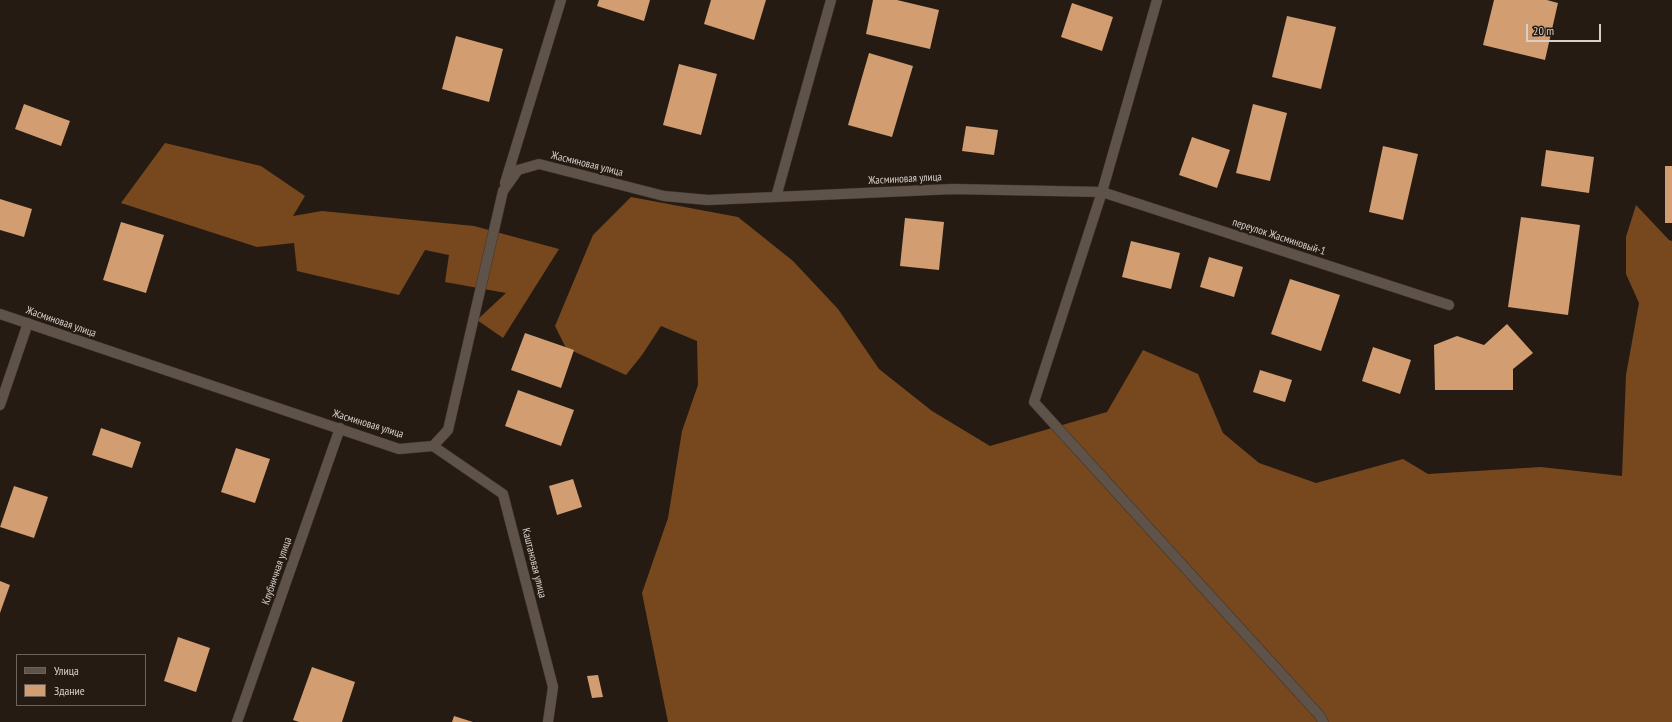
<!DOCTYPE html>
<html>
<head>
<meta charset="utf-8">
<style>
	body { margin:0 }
	#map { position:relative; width:1672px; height:722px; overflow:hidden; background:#251b13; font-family:"PT Sans Narrow",sans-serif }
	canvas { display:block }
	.legend { position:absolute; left:16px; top:654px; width:130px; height:52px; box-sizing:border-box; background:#251b13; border:1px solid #6c635c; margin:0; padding:5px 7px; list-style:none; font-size:12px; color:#d7d0ca }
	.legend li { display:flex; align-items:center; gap:8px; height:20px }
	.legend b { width:20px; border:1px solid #6c635c }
	.scale { position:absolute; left:1526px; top:24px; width:75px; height:18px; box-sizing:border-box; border:2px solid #d7d0ca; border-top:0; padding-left:5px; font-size:12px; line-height:14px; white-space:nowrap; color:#d7d0ca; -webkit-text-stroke:3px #251b13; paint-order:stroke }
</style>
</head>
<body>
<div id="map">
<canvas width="1672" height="722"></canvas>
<ul class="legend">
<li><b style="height:5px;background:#5e5249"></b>Улица</li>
<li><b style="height:11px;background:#d19d71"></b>Здание</li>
</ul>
<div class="scale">20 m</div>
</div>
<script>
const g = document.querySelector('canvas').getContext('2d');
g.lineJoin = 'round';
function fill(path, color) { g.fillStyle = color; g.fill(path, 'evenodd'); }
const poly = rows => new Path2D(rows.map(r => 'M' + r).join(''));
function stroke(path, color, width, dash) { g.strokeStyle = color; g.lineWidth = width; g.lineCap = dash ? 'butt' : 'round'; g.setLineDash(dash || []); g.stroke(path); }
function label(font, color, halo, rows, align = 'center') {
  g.font = font + ' "PT Sans Narrow",sans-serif'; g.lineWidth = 4; g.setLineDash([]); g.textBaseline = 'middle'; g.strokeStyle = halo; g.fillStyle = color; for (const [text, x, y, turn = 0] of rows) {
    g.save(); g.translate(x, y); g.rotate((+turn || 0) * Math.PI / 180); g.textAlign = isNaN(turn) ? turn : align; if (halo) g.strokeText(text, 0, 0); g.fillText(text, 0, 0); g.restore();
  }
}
fill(poly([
	[165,143,261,166,305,196,293,216,322,211,474,226,559,249,503,338,477,320,506,293,445,282,449,255,425,250,399,295,297,271,294,243,257,247,121,203],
	[631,197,738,217,793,261,838,309,879,369,932,411,990,446,1107,412,1143,350,1198,374,1223,433,1259,463,1316,483,1403,459,1428,474,1541,467,1622,476,1626,375,1639,303,1626,274,1626,237,1636,205,1669,240,1672,241,1672,722,668,722,642,593,668,518,682,431,698,385,697,341,661,326,642,355,626,375,566,348,555,326,593,235]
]), '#77481d');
fill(poly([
	[599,0,650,0,644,21,597,6],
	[711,0,766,0,754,40,704,24],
	[873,0,897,0,939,10,930,49,866,34],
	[1494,0,1547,0,1558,3,1545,60,1483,45],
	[1072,3,1113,17,1102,51,1061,37],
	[1287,16,1336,27,1321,89,1272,77],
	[456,36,503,49,489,102,442,89],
	[869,53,913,66,892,137,848,125],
	[679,64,717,74,701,135,663,125],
	[24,104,70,121,61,146,15,129],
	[1253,104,1287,113,1270,181,1236,173],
	[966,126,998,130,994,155,962,151],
	[1192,137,1230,150,1217,188,1179,175],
	[1383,146,1418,154,1403,220,1369,212],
	[1546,150,1594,157,1589,193,1541,186],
	[1665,166,1672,166,1672,223,1665,223],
	[0,199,32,209,24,237,0,230],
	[1521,217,1580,225,1568,315,1508,307],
	[905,218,944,222,939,270,900,266],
	[121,222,164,235,146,293,103,280],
	[1131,241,1180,253,1171,289,1122,277],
	[1209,257,1243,267,1234,297,1200,287],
	[1290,279,1340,295,1321,351,1271,334],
	[1507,324,1533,353,1513,369,1513,390,1435,390,1434,345,1457,336,1484,345],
	[525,333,574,350,561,388,511,370],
	[1373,347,1411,360,1400,394,1362,381],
	[1260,370,1292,380,1285,402,1253,392],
	[518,390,574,410,561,446,505,426],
	[101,428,141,442,132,468,92,455],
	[236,448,270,459,255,503,221,492],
	[573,479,582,507,557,515,549,486],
	[14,486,48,497,34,538,0,527],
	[0,581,10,585,0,613],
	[178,637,210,648,196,692,164,681],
	[312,667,355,682,342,722,299,722,293,720],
	[598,675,603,697,592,698,587,676],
	[454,716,473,722,452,722]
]), '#d19d71');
const street = poly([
	[505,183,561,0],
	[776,197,831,0],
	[0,314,399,449,433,446,448,430,503,191,518,170,539,164,664,196,708,200,953,189,1102,192,1157,0],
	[0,405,28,323],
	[433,446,503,494,553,687,548,722],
	[237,722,340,428],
	[1323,722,1320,716,1034,402,1102,192,1449,305]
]);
stroke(street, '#3e3632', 11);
stroke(street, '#5e5249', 10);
label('11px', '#d7d0ca', '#251b13', [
	["Жасминовая улица",587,164,14],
	["Жасминовая улица",905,179,-3],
	["переулок Жасминовый-1",1279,237,18],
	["Жасминовая улица",61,322,19],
	["Жасминовая улица",368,424,17],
	["Каштановая улица",534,563,76],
	["Клубничная улица",277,571,-71]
]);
</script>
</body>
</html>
